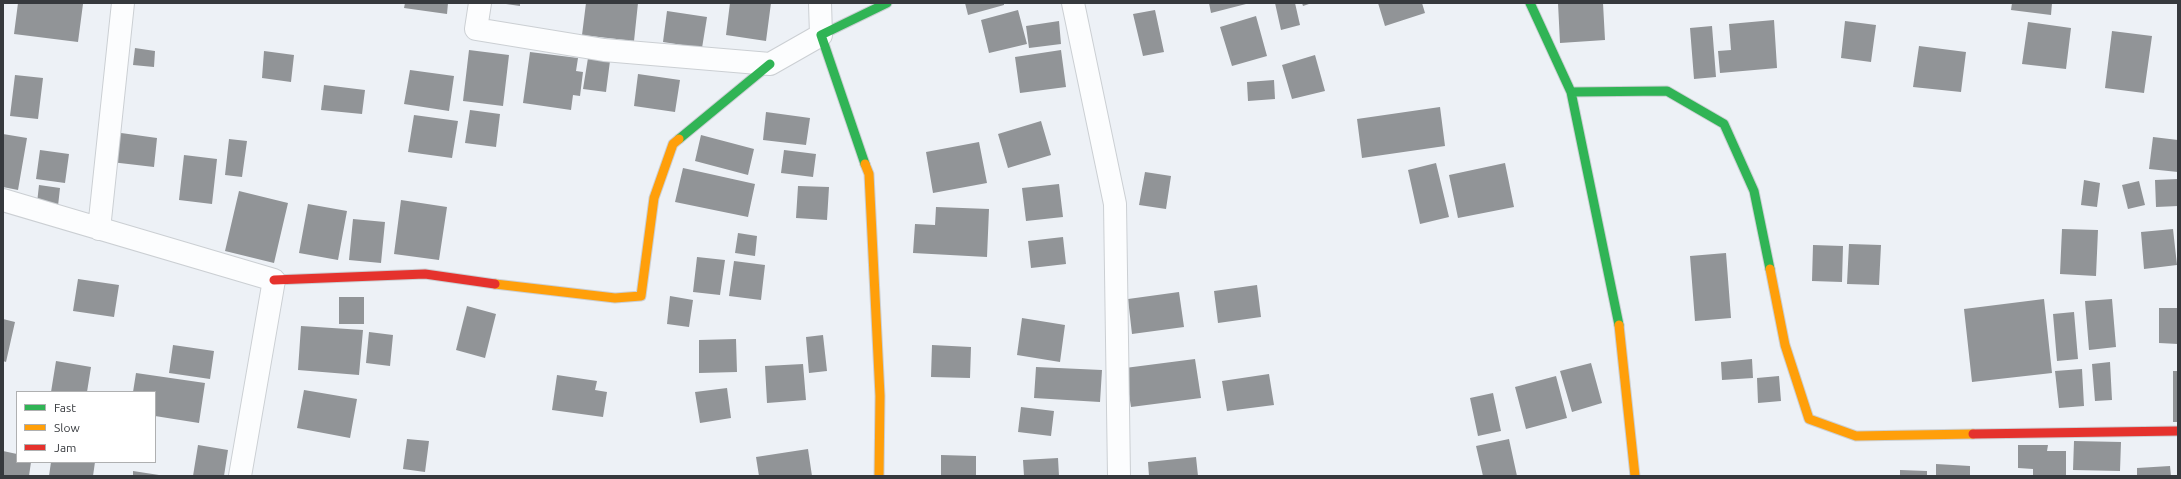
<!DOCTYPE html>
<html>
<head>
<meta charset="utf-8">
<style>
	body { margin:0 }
	#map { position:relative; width:2181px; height:479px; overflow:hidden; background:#edf1f6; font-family:Ubuntu,sans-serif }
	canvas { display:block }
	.frame { position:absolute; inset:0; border:4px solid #36393d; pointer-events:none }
	.legend { position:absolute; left:16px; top:391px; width:140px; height:72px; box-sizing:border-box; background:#fff; border:1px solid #afb0b1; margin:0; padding:5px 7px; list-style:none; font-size:12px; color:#36393d }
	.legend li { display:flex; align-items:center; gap:8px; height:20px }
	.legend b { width:20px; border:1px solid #afb0b1 }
</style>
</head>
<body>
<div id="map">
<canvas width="2181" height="479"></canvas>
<div class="frame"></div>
<ul class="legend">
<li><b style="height:5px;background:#30b455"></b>Fast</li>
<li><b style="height:5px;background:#ff9f0a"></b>Slow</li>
<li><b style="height:5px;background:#e5322d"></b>Jam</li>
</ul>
</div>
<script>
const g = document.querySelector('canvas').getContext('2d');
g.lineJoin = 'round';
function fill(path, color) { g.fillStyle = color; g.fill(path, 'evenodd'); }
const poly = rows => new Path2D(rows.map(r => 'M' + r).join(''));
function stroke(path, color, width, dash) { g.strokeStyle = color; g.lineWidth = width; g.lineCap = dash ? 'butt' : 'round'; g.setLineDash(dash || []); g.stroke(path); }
fill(poly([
	[18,3,83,4,78,42,14,34],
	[405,3,448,3,447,14,404,8],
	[499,3,520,3,520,6],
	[586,3,638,3,634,41,582,35],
	[730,3,771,3,766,41,726,35],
	[965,3,1004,3,1004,5,968,15],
	[1209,3,1246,3,1246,4,1211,13],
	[1275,3,1295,3,1300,25,1281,30],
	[1302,3,1312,3,1303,6],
	[1378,3,1422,3,1425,13,1385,26],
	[1558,3,1603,3,1605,40,1560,43],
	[2012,3,2052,3,2051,15,2011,10],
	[1018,10,1027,44,989,53,981,20],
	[1155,10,1164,52,1143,56,1133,14],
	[667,11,707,17,702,48,663,42],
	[1256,16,1267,56,1232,66,1220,27],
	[1774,20,1777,68,1720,73,1718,51,1731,50,1729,24],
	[1059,21,1061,44,1029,48,1026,26],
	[1845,21,1876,25,1871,62,1841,58],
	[2028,22,2071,28,2066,69,2022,64],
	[1712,26,1716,77,1694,79,1690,28],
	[2112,31,2152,36,2144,93,2105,88],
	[1919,46,1966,52,1961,92,1913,87],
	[135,48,155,51,154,67,133,65],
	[469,50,509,55,503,106,463,101],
	[1061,50,1066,87,1020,93,1015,57],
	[264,51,294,55,291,82,262,78],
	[530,52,578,58,576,71,583,72,580,96,573,95,571,110,523,103],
	[1315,55,1325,91,1292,99,1282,65],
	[588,58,610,61,606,92,583,89],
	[410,70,454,76,449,111,404,104],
	[638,74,680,80,675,112,634,106],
	[15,75,43,78,38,119,10,116],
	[1274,80,1275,99,1248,101,1247,82],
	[324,85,365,90,362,114,321,110],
	[1440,107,1445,146,1362,158,1357,119],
	[470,110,500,114,496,147,465,143],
	[766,112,810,118,806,145,763,140],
	[414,115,458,121,452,158,408,152],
	[1041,121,1051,155,1008,168,998,134],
	[114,132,157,138,154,167,111,162],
	[3,134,27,138,18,190,3,187],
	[701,135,754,149,748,175,695,161],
	[2153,137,2178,140,2178,172,2149,169],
	[229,139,247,141,242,177,225,175],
	[979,142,987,183,933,193,926,152],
	[40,150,69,154,65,183,36,179],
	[784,150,816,154,813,177,781,173],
	[184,155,217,159,212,204,179,200],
	[1436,163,1449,217,1420,224,1408,170],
	[1505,163,1514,207,1458,218,1449,175],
	[683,168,755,184,748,217,675,202],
	[1145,172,1171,176,1166,209,1139,205],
	[2178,179,2178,206,2156,207,2155,180],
	[2084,180,2100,183,2097,207,2081,205],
	[2139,181,2145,205,2128,209,2122,185],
	[1059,184,1063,217,1026,221,1022,188],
	[39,185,60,188,58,206,37,203],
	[798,186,829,187,827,220,796,218],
	[239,191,288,203,274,263,225,251],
	[401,200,447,207,439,260,394,254],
	[308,204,347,211,338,260,299,253],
	[936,207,989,209,987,257,913,253,915,224,935,225],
	[353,219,385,222,381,263,349,260],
	[2062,229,2098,230,2096,276,2060,274],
	[2173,229,2177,265,2144,269,2141,232],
	[738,233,757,236,755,256,735,253],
	[1063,237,1066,264,1031,268,1028,241],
	[1849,244,1881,245,1879,285,1847,284],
	[1813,245,1843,246,1842,282,1812,281],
	[1726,253,1731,318,1695,321,1690,256],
	[697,257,725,260,720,295,693,292],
	[734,261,765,265,761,300,729,296],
	[78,279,119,285,114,317,73,311],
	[1257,285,1261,317,1218,323,1214,291],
	[1179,292,1184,327,1132,334,1128,299],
	[670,296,693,300,689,327,667,324],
	[339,297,364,297,364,324,339,324],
	[2044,299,2052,373,1972,382,1964,309],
	[2112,299,2116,347,2089,350,2085,301],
	[467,306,496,314,485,358,456,350],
	[2159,308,2178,308,2178,344,2159,343],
	[2074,312,2078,359,2057,361,2053,314],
	[1022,318,1065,325,1060,362,1017,355],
	[3,319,15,322,6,362,3,361],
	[301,326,363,330,359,375,298,370],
	[369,332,393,335,390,366,366,363],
	[823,335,827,371,809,373,806,337],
	[736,339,737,372,699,373,699,340],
	[173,345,214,351,210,379,169,373],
	[932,345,971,347,970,378,931,377],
	[1195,359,1201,398,1131,407,1125,368],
	[1752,359,1753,378,1722,380,1721,362],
	[56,361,91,367,87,392,51,392],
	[2110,362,2112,400,2095,401,2092,364],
	[1591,363,1602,403,1572,412,1560,371],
	[803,364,806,400,767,403,765,366],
	[1036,367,1102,370,1100,402,1034,398],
	[2082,369,2084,406,2059,408,2055,371],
	[2173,371,2178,371,2178,422,2173,422],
	[136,373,205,383,199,423,155,416,155,392,133,392],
	[1269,374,1274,405,1227,411,1222,381],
	[557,375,597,381,595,390,607,392,603,417,552,410],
	[1556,376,1567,418,1526,429,1515,387],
	[1779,376,1781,401,1758,403,1757,378],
	[727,388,731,418,700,423,695,392],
	[304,390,357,399,350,438,297,428],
	[1493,393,1501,431,1478,436,1470,398],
	[1021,407,1054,411,1051,436,1018,432],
	[407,439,429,441,425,472,403,469],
	[1509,439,1517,476,1483,476,1476,446],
	[2074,441,2121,442,2120,471,2073,470],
	[198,445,228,450,224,476,193,476],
	[2018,445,2048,445,2047,451,2066,451,2066,476,2033,476,2033,469,2018,468],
	[808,449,812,476,759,476,756,457],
	[3,451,17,454,17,462,31,462,29,476,3,476],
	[941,455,976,456,976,476,941,476],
	[1196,457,1198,476,1149,476,1148,462],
	[1058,458,1059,476,1024,476,1023,460],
	[51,462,95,462,93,476,49,476],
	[1936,464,1970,466,1970,476,1936,476],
	[2170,466,2171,476,2137,476,2137,468],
	[1900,470,1927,471,1927,476,1900,476],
	[133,471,159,475,159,476,133,476]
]), '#919497');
const street = poly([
	[480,3,476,29,604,50,770,64,821,35,820,3],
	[1073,3,1115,204,1119,476],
	[3,200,274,280,240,476],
	[99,229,123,3]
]);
const fast = poly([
	[1530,3,1571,92,1619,325],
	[1571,92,1667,91,1724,124,1754,191,1770,269],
	[679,139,770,64],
	[865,164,821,35,887,3]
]);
const slow = poly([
	[865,164,869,174,880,396,879,476],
	[1770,269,1785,345,1809,419,1856,436,1973,434],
	[495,284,615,298,641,296,654,198,673,144,679,139],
	[1619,325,1635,476]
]);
const jam = poly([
	[274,280,425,274,495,284],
	[1973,434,2178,431]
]);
stroke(street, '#cbcfd3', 24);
stroke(fast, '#cbcfd3', 11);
stroke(slow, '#cbcfd3', 11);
stroke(jam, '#cbcfd3', 11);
stroke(street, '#fcfdfe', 22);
stroke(fast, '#30b455', 9);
stroke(slow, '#ff9f0a', 9);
stroke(jam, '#e5322d', 9);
</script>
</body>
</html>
